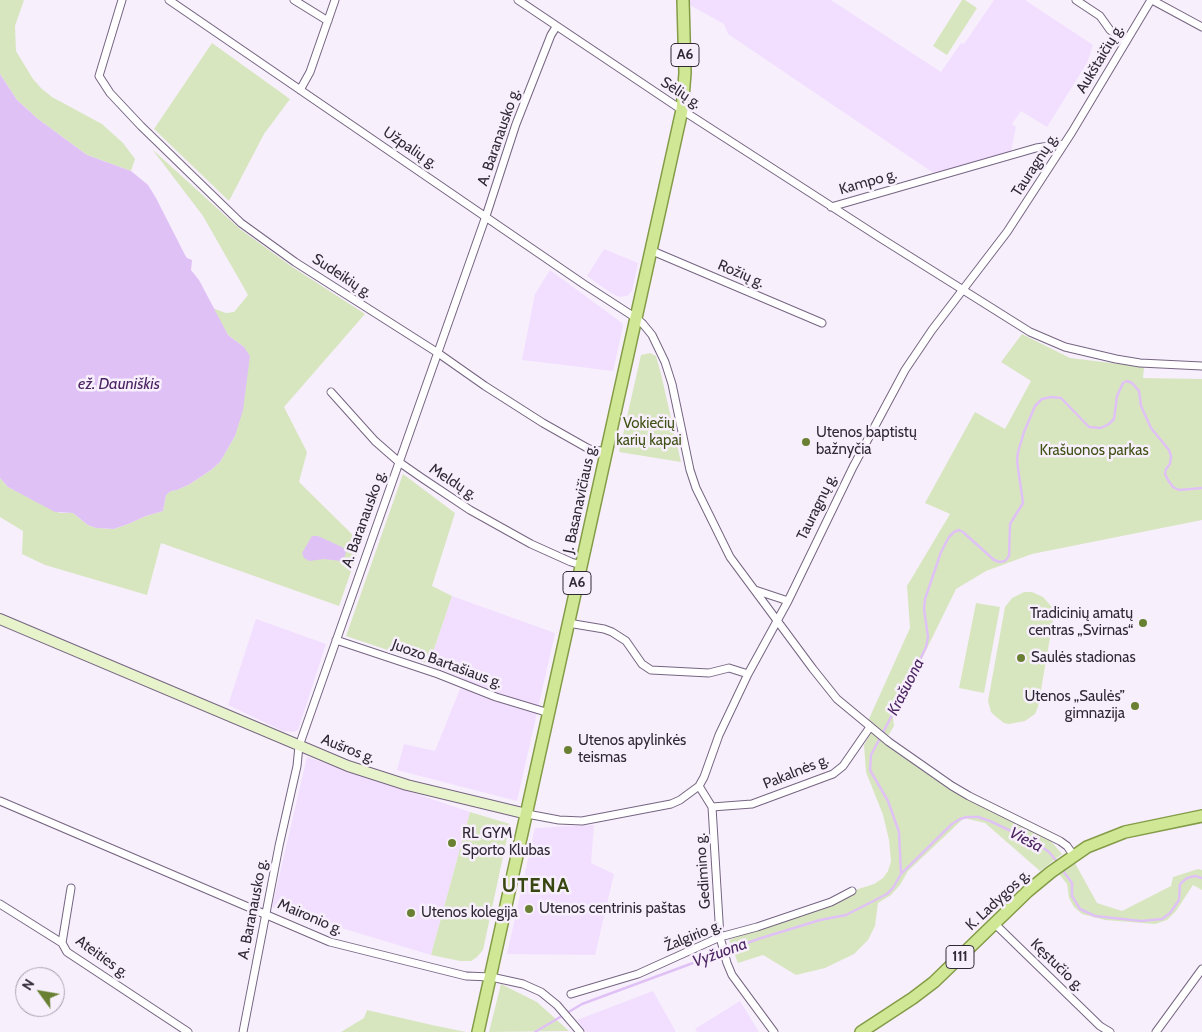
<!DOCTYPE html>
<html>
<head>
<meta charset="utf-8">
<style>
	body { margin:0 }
	#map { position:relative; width:1202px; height:1032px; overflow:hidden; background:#f7effc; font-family:Cabin,sans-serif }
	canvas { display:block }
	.north { position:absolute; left:15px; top:967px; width:50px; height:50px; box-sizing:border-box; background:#f7effc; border:1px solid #a8a0ad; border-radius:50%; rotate:302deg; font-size:14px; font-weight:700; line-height:20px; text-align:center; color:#312a36 }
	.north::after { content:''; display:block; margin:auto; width:18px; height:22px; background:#698033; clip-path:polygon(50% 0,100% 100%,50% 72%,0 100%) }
</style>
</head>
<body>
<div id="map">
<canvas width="1202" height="1032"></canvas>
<div class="north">N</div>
</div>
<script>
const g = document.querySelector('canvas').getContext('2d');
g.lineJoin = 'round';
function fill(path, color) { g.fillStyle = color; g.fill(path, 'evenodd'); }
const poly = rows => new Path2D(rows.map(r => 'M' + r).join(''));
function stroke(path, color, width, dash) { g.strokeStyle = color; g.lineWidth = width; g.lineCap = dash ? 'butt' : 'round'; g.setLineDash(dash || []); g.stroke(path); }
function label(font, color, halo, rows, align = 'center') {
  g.font = font + ' Cabin,sans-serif'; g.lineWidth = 5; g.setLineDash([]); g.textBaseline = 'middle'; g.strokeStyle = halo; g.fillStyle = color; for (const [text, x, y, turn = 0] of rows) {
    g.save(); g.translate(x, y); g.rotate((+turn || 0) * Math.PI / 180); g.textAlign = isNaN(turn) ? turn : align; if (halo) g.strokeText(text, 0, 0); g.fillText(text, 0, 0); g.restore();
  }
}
fill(poly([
	[689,0,831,0,941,72,961,43,964,44,994,0,1025,0,1093,45,1087,63,1047,127,1021,111,1012,124,1016,127,1011,151,935,174,728,34,724,24,690,5],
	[604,249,638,263,632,291,627,296,619,297,611,293,587,276],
	[550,270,622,323,623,326,613,371,522,360,535,294],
	[452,596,555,633,517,801,397,770,404,744,435,751,464,679,429,664],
	[256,619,326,644,298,730,294,732,283,731,228,705],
	[307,757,470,812,431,955,272,907],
	[594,825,591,863,614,874,595,955,507,954,535,828],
	[653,991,676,1032,586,1032,577,1020],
	[740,1001,759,1032,697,1032,695,1029]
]), '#f2dfff');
fill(poly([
	[0,0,24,0,15,26,16,51,33,79,41,88,52,97,102,124,123,143,135,159,131,171,87,155,38,119,17,100,0,74],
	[962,0,965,0,977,8,947,55,933,46],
	[212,43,290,99,264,134,229,201,154,129],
	[152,149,240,229,291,266,365,314,284,407,307,452,299,482,361,543,339,606,161,543,147,595,45,565,22,554,23,531,0,517,0,478,8,487,60,513,73,513,88,525,96,528,114,529,128,524,146,516,163,511,166,495,171,491,177,490,190,484,211,470,220,462,235,436,244,347,228,335,212,308,226,313,234,312,248,295,203,216],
	[1022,334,1070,358,1144,367,1143,378,1202,379,1202,520,1032,554,986,571,956,589,893,718,894,726,888,736,868,721,910,628,907,586,950,514,925,503,975,412,1005,429,1031,381,1001,362],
	[650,353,656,356,661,374,681,462,619,452,641,355],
	[403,474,455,513,432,586,452,596,429,664,346,636],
	[1024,592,1032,592,1043,597,1051,606,1054,615,1038,707,1035,714,1025,721,1009,724,1004,723,995,716,991,712,988,701,1005,607,1012,598],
	[976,603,1000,607,984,693,959,688],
	[871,733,963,796,1050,840,1062,854,1040,871,985,823,964,818,908,871,900,885,891,895,878,903,875,926,868,940,854,954,825,968,796,975,763,955,738,963,729,940,852,891,874,884,883,878,888,871,891,861,889,840,883,815,866,772,864,745],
	[470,812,510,824,483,950,477,957,471,961,460,961,431,955],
	[1075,863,1097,903,1122,911,1171,886,1173,877,1198,869,1202,870,1202,890,1193,885,1176,911,1167,920,1155,924,1105,920,1082,914,1074,907,1069,898,1067,884,1059,874],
	[501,984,537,1002,569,1031,489,1032],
	[367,1010,432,1025,466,1032,341,1032,364,1018]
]), '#d8e6c0');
fill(poly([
	[0,74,17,100,38,119,87,155,131,171,148,185,156,198,185,255,187,258,192,260,191,270,199,280,228,335,244,347,250,356,243,410,235,436,220,462,211,470,190,484,177,490,171,491,166,495,163,511,146,516,128,524,114,529,96,528,88,525,73,513,55,512,8,487,0,478],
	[312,536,318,536,342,547,346,551,345,556,340,561,324,559,309,561,304,558,302,553]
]), '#e0c1f6');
stroke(poly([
	[1061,868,1072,883,1072,896,1080,909,1095,916,1141,921,1162,919,1170,913,1179,900,1180,884,1187,878,1195,876,1202,878],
	[902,873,952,824,960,819,967,817,978,817,990,821,1038,844,1049,852,1058,863],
	[535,1032,582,1004,758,939,820,920,846,915,887,894,893,888,901,874,899,832,888,801,870,770,871,755,908,685,926,647,928,637,924,609,925,599,941,552,949,537,954,532,959,530,963,532,994,560,1000,562,1005,561,1009,556,1010,524,1023,503,1017,461,1018,452,1024,432,1035,406,1042,399,1051,397,1061,398,1089,427,1101,428,1109,424,1114,419,1117,396,1123,383,1127,381,1132,383,1139,391,1141,406,1151,428,1169,450,1171,456,1170,464,1166,469,1165,474,1168,480,1173,487,1179,490,1202,488]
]), '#e0c1f6', 2.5);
const street = poly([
	[122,0,99,76,110,93,141,126,241,223,295,262,438,353,485,386,543,423,589,449,606,452],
	[169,0,585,285,636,318,643,324,652,335,665,362,672,384,690,470,696,488,730,557,813,669,837,699,889,742,952,786,969,796,1060,841,1067,846,1074,856],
	[294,0,328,21],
	[518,0,682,110,882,239,1030,332,1065,347,1116,359,1140,363,1202,366],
	[1076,0,1100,16,1110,30,1126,42],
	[1152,0,1202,27],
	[300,90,310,72,335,0],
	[831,207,1036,148,1064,144],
	[650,250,822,323],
	[331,392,375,441,399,462,422,478,470,510,531,544,571,562,581,565],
	[755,590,788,601],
	[568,623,604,629,612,632,626,641,642,664,651,670,709,673,729,668,748,674],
	[336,640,438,674,496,697,549,713],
	[699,786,712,807,720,937,727,963,732,975,774,1032],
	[0,801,330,942,466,976,491,977,523,984,541,992,557,1005,580,1032],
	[712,807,752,804,833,774,843,766,870,727],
	[527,814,559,820,582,821,671,804,680,800,699,786,704,777,719,735,748,674,788,601,853,467,905,370,932,330,1007,232,1072,132,1151,0],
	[0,904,62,943,67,952,188,1032],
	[995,924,1100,1026,1110,1032],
	[62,943,71,888],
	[571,994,638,974,720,937,757,927,831,902,852,891],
	[243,1032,279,846,297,766,299,746,486,216,516,124,551,35,556,27],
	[1156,1032,1202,969]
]);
const secondary = poly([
	[0,619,348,766,407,785,527,814]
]);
const primary = poly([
	[478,1032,682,110,685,73,683,0],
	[861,1032,913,998,934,982,1028,891,1051,872,1074,856,1087,847,1125,832,1202,816]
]);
stroke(street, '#766582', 9);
stroke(secondary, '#766582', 12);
stroke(primary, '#849b47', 14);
stroke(street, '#fff', 7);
stroke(secondary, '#e7f3ca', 10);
stroke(primary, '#d0e896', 11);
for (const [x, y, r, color] of [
	[806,442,5,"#698033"],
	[1143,623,5,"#698033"],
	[1021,658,5,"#698033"],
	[1135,706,5,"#698033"],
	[568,750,5,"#698033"],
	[452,843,5,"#698033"],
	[529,909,5,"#698033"],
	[411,913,5,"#698033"]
]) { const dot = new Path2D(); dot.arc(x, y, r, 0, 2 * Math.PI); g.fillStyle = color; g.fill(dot); stroke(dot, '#f7effc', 2); }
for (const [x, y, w] of [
	[685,55,28],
	[577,583,28],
	[960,957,28]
]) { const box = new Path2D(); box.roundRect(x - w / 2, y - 11.5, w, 23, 4); g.fillStyle = '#f7effc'; g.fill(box); stroke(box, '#312a36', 1); }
label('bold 14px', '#312a36', null, [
	["A6",685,55],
	["A6",577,583],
	["111",960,957]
]);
label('15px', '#312a36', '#f7effc', [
	["Aukštaičių g.",1100,59,-59],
	["Sėlių g.",681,93,33],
	["A. Baranausko g.",499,137,-71],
	["Užpalių g.",410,148,34],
	["Tauragnų g.",1035,165,-57],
	["Kampo g.",868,182,-16],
	["Rožių g.",741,274,23],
	["Sudeikių g.",342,276,33],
	["Meldų g.",453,482,33],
	["J. Basanavičiaus g.",580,499,-78],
	["Tauragnų g.",817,507,-64],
	["A. Baranausko g.",364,519,-70],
	["Juozo Bartašiaus g.",447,664,20],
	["Aušros g.",348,749,21],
	["Pakalnės g.",796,772,-22],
	["Gedimino g.",703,871,-94],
	["K. Ladygos g.",998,900,-43],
	["A. Baranausko g.",253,909,-79],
	["Maironio g.",310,917,23],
	["Žalgirio g.",693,936,-22],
	["Ateities g.",102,957,36],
	["Kęstučio g.",1057,965,44]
]);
label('15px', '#3f5114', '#f7effc', [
	["Vokiečių",649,424],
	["karių kapai",649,441],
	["Krašuonos parkas",1094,451]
]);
label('15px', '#312a36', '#f7effc', [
	["Utenos baptistų",816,433],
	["bažnyčia",816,450],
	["Tradicinių amatų",1133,614,"right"],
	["centras „Svirnas“",1133,631,"right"],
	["Saulės stadionas",1031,658],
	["Utenos „Saulės”",1125,697,"right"],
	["gimnazija",1125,714,"right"],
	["Utenos apylinkės",578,741],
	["teismas",578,758],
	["RL GYM",462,834],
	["Sporto Klubas",462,851],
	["Utenos centrinis paštas",539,909],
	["Utenos kolegija",421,913]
], 'left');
label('italic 16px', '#4c2462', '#f7effc', [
	["ež. Dauniškis",119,384],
	["Krašuona",906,687,-63],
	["Vieša",1026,840,28],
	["Vyžuona",720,953,-20]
]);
g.letterSpacing = '1px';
label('bold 20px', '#384711', '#f7effc', [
	["UTENA",536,886]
]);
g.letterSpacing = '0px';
</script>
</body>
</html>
